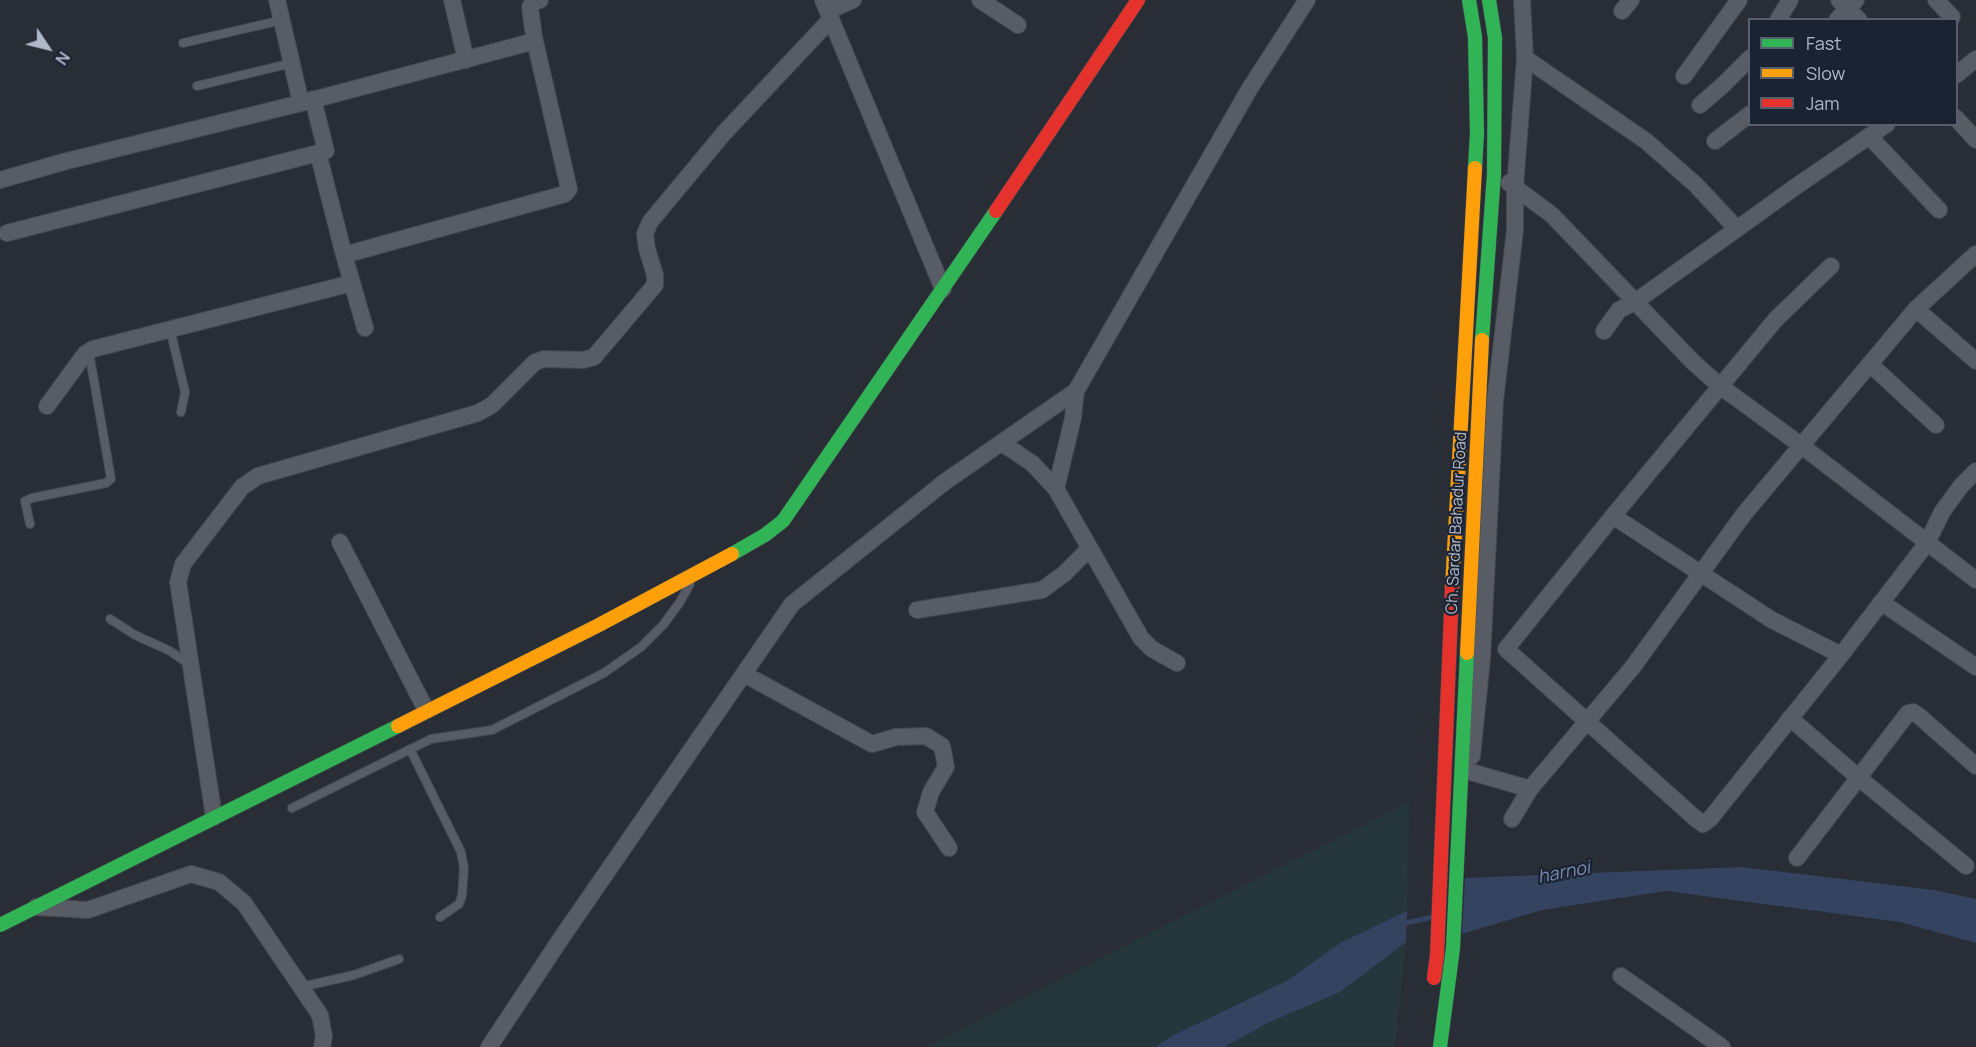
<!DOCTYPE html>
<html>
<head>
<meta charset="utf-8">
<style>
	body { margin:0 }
	#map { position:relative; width:1976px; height:1047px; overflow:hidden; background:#282d36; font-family:Manrope,sans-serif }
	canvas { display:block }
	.legend { position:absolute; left:1748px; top:18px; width:210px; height:108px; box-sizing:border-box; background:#1b2231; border:2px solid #575e6d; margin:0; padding:8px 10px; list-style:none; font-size:18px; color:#b1b8c8 }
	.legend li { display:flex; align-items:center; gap:12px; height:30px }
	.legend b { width:30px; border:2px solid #575e6d }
	.north { position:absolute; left:18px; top:18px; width:60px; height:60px; -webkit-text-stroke:4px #1b2231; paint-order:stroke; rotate:125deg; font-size:16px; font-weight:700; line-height:24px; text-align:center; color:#b1b8c8 }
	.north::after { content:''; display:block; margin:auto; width:21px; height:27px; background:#b1b8c8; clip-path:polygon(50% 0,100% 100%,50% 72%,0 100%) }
</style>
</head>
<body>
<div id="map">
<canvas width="1976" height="1047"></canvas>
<ul class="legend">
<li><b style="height:8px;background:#30b455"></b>Fast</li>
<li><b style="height:8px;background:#ff9f0a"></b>Slow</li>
<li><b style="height:8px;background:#e5322d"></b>Jam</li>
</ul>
<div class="north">N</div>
</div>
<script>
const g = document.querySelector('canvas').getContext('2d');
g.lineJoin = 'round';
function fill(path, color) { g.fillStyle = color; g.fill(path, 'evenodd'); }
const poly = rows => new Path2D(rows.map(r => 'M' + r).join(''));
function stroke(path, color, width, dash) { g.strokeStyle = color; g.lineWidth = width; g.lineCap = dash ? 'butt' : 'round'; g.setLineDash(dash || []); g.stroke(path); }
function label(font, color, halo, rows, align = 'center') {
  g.font = font + ' Manrope,sans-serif'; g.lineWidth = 4.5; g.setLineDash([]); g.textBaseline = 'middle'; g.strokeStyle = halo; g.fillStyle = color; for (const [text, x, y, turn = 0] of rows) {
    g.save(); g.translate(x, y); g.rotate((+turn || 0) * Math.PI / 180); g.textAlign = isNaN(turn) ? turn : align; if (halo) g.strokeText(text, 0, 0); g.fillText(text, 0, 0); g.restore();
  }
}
fill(poly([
	[1409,802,1407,911,1340,943,1288,980,1172,1036,1155,1047,927,1047],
	[1406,942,1395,1047,1224,1047,1270,1022,1340,992]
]), '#25373c');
fill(poly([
	[1742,867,1934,890,1976,899,1976,943,1900,922,1666,891,1542,910,1462,934,1465,878],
	[1407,911,1406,942,1340,992,1270,1022,1224,1047,1155,1047,1172,1036,1288,980,1340,943]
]), '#344360');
stroke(poly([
	[1401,924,1433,917]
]), '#344360', 5);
const lane = poly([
	[183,43,282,20],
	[197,86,292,63],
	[170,329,185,392,181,412],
	[30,524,25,501,32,498,106,483,111,479,89,352],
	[110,619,135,635,170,651,189,664],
	[410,749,461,852,464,868,462,896,459,904,440,917],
	[292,808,431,739,492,730,604,673,641,647,663,625,680,602,690,584],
	[301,987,354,975,399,959]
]);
const street = poly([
	[277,0,301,103],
	[452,0,466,60],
	[823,0,943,289],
	[980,0,1018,25],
	[1839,0,1859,20],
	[1936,0,1952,17],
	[828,11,853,0],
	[1622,11,1631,0],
	[1778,20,1790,0],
	[1837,20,1856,0],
	[1525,58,1646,141,1696,185,1737,229],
	[1956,75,1976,59],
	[1684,76,1739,0],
	[1700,105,1723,85,1750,58],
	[1956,118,1976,140],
	[1869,136,1939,210],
	[1715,141,1750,114],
	[318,153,344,255,365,328],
	[0,180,63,162,301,103,535,41],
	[1509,183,1552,215,1694,363,1720,386,1802,446,1976,580],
	[7,233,326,151,313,99],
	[344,255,565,194,569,189,534,37,530,7,533,2,540,0],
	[1831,266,1776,319,1613,516,1506,649,1695,818,1703,824,1710,819,1841,655,1927,543,1942,512,1961,486,1976,471],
	[1916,309,1976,361],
	[1604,331,1619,310,1635,302,1798,185,1887,124],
	[1870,364,1936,425],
	[47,406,85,354,93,349,352,283],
	[1002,443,1033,464,1056,489,1141,638,1152,649,1177,663],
	[1056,489,1073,418,1076,391],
	[1613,516,1772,620,1841,655],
	[340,542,426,710],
	[1881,602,1976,667],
	[917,610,1042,590,1064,574,1089,549],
	[744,674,872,744,896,737,926,736,942,746,946,767,931,792,925,812,949,848],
	[1790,718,1859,778,1966,866],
	[1472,756,1482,659,1495,401,1515,230,1515,187,1525,58,1522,0],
	[1471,772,1530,789],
	[214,817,178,582,183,564,242,487,258,476,478,413,492,405,535,362,544,359,583,360,594,357,655,285,655,275,647,249,645,234,650,222,724,133,831,19],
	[1512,819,1530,789,1632,668,1744,514,1916,309,1976,254],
	[1797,858,1908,713,1913,712,1919,716,1976,766],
	[36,907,88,910,191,874,219,882,244,903,320,1015,324,1036,322,1047],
	[1621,976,1722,1047],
	[489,1047,562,937,792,604,946,481,1076,391,1250,88,1307,0]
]);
const fast = poly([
	[1469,0,1475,37,1477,133,1475,168],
	[1482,340,1494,174,1495,38,1489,0],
	[732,554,765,535,783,521,996,211],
	[0,925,398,726],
	[1440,1047,1453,948,1467,653]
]);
const slow = poly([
	[1452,588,1475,168],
	[1467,653,1482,340],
	[398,726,597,626,732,554]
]);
const jam = poly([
	[996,211,1138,0],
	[1434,978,1437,955,1452,588]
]);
stroke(lane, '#44484f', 10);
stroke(street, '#44484f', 18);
stroke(fast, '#44484f', 15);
stroke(slow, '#44484f', 15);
stroke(jam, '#44484f', 15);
stroke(lane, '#585c64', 8);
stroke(street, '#585c64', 16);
stroke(fast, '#30b455', 14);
stroke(slow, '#ff9f0a', 14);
stroke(jam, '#e5322d', 14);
label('16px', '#b1b8c8', '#1b2231', [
	["Ch. Sardar Bahadur Road",1457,523,-87]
]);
label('italic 18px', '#788cb1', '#1b2231', [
	["harnoi",1564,873,-11]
]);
</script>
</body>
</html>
